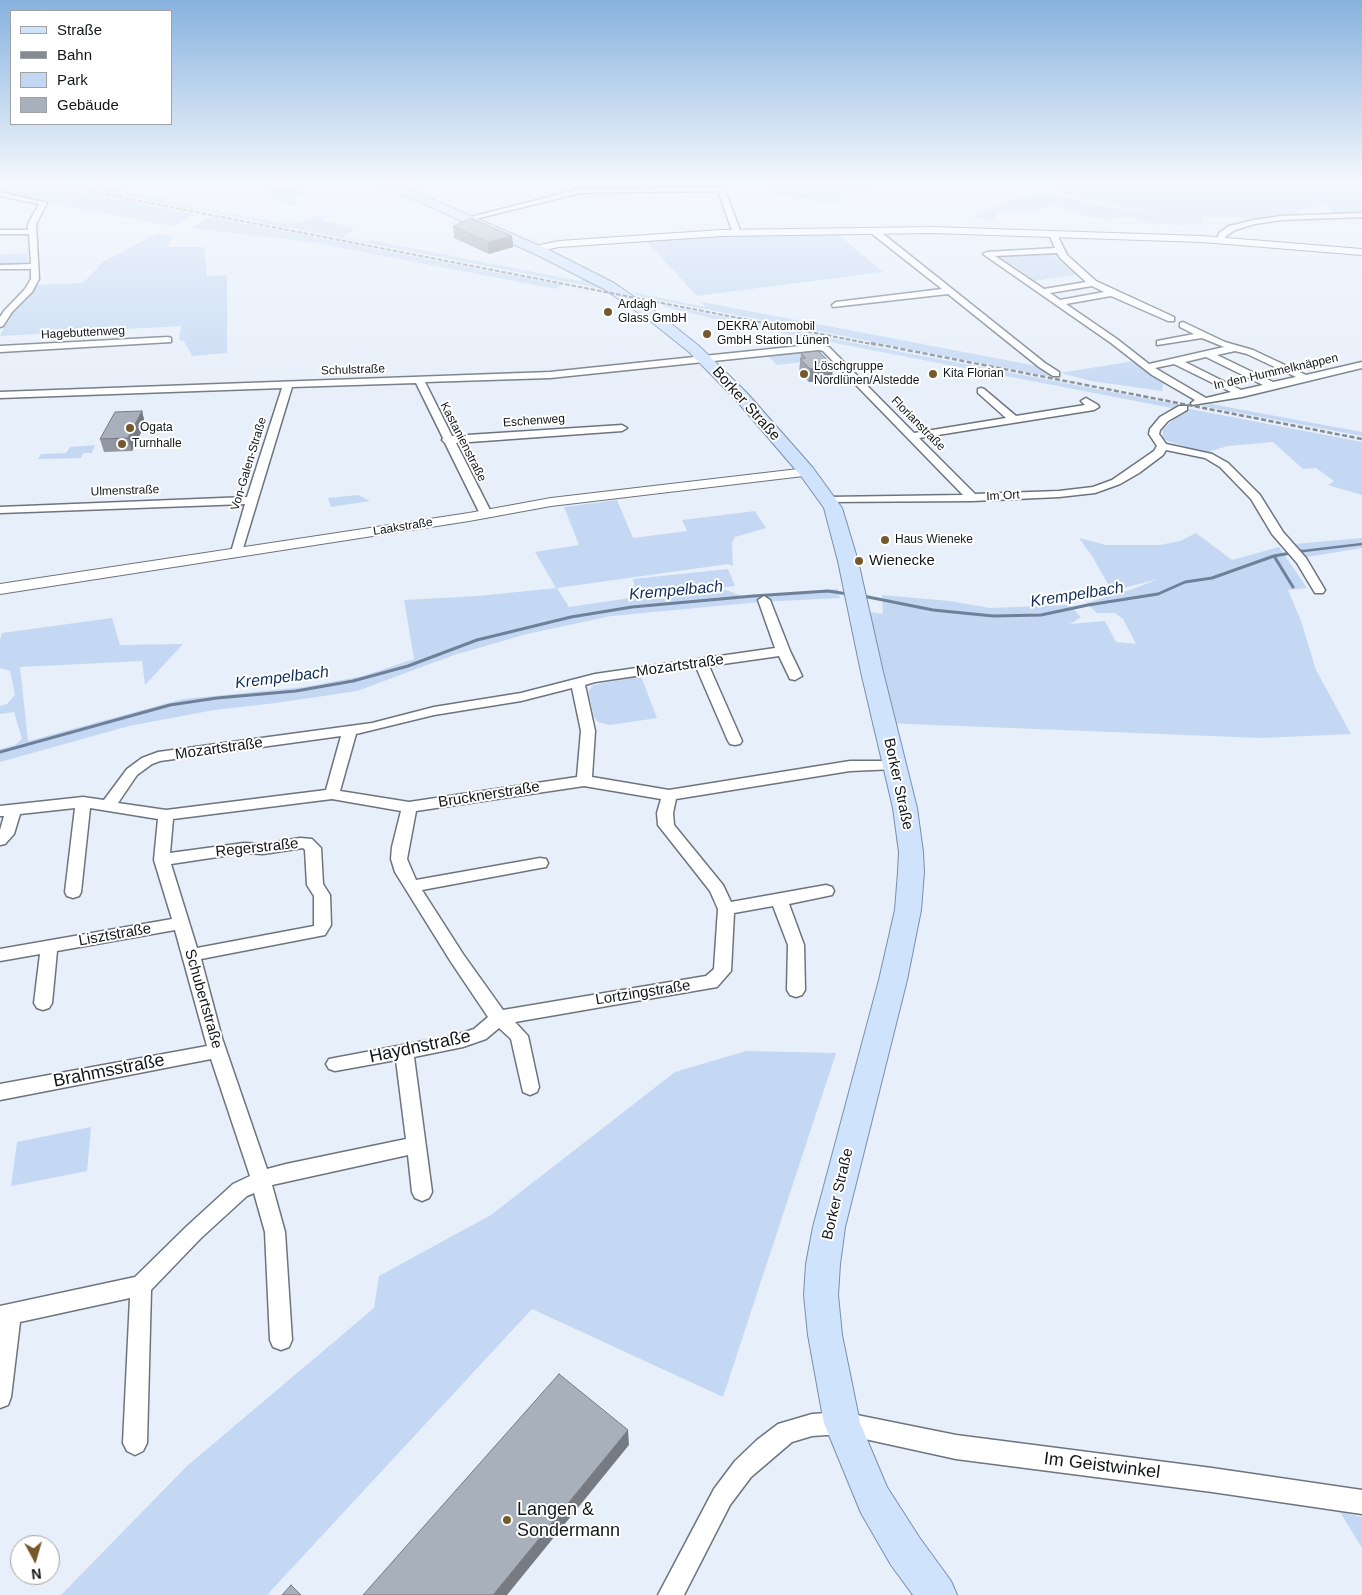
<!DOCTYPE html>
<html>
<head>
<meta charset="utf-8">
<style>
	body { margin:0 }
	#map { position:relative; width:1362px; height:1595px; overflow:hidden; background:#e7effa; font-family:Helvetica,sans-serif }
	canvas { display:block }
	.legend { position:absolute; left:10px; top:10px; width:162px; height:115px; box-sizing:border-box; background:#fff; border:1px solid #a1a2a3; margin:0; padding:6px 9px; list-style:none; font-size:15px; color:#13161a }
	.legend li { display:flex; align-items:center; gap:10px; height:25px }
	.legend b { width:25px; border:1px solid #a1a2a3 }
	.north { position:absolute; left:10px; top:1535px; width:50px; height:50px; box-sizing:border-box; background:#fff; border:1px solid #a1a2a3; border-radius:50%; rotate:174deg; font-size:14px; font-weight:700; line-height:20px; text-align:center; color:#13161a }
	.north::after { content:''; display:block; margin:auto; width:18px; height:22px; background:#75592c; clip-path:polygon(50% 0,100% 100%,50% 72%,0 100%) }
</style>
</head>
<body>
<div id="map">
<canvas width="1362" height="1595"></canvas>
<ul class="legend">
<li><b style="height:6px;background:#d0e3fd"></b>Straße</li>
<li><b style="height:6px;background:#868b93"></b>Bahn</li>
<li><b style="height:14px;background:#c4d8f3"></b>Park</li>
<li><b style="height:14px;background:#a8b0bb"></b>Gebäude</li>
</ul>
<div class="north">N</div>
</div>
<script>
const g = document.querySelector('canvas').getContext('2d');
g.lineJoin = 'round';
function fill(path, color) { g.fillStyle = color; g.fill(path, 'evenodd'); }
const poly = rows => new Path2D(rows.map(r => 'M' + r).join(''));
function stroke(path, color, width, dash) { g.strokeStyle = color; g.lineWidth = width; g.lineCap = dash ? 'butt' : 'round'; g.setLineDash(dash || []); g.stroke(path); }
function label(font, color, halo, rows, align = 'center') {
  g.font = font + ' Helvetica,sans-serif'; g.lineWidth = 4; g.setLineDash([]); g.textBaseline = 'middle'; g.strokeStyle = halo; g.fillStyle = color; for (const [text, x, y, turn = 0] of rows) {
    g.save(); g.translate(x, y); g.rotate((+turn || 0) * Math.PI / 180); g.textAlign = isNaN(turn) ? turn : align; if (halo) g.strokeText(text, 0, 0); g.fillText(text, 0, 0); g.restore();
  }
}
fill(poly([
	[0,182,28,182,195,214,173,226,47,203,0,192],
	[64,182,74,182,167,199,164,201,288,224,324,215,328,216,322,220,355,229,343,237,367,242,371,240,580,281,585,279,600,287,598,288,60,183],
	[768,182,869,182,868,189,842,188,838,204,769,194],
	[1060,182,1357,182,1362,184,1362,214,1335,215,1326,205,1297,211,1303,216,1273,217,1249,221,1246,218,1202,217,1204,225,1152,224,1147,222,1138,222,1136,218,1113,217,1114,220,1094,218,1054,205,1025,212,1000,209,993,220,972,217,1018,197,1050,193,1050,194,1129,211,1155,214,1058,193,1058,189,1055,189],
	[285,186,292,188,291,189,302,190,299,192,316,193,312,196,292,198,289,201,295,201,295,204,290,206,270,196,273,194,266,193],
	[211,217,562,285,556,289,310,242,191,228],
	[158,233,172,236,167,247,204,247,207,276,227,275,227,353,192,356,184,341,179,340,181,326,0,336,8,318,34,285,83,283,104,261],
	[838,234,883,272,697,296,646,241,744,235],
	[28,253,28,263,0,266,0,255],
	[1051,253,1076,275,1034,281,1013,265,1007,265,996,256],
	[631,292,705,307,702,302,1037,366,1052,377,639,296],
	[664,305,855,343,1180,405,1172,408,731,323,663,306],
	[820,349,829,359,777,365,767,355],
	[1133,361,1164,380,1162,391,1091,381,1060,373],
	[1211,404,1362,432,1362,436,1202,406],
	[1190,409,1362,442,1362,495,1328,485,1334,481,1316,468,1303,469,1273,442,1228,446,1204,453,1162,439,1163,429,1179,415],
	[95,445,92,453,83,453,81,458,38,459,41,454,66,453,70,447],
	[358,495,370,501,331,507,328,498],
	[617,500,633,538,687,531,682,520,755,511,766,528,735,537,732,543,733,566,728,564,557,588,569,607,637,597,633,579,728,569,735,586,660,595,726,590,742,596,838,589,840,598,760,602,611,616,527,634,454,655,357,691,276,703,214,710,129,726,0,762,0,749,15,745,22,739,14,712,0,714,0,706,7,704,15,695,10,671,0,668,0,640,2,633,112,618,120,645,183,644,145,685,142,661,20,667,28,741,183,699,304,687,363,676,414,659,404,600,478,596,556,588,535,552,579,545,564,507],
	[1196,533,1232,560,1279,547,1307,588,1288,590,1301,621,1316,670,1351,734,1261,738,885,723,859,610,883,614,882,595,950,601,990,608,1070,605,1081,617,1070,624,1105,621,1116,642,1136,644,1123,619,1115,613,1097,613,1086,603,1133,589,1158,579,1112,591,1092,556,1079,538,1106,545,1160,545,1180,541],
	[1362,538,1362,548,1307,557,1294,544],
	[641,676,657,718,610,725,598,722,594,717,589,695,589,690,593,685],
	[746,1051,836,1053,723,1397,532,1309,267,1595,61,1595,187,1466,374,1308,379,1276,491,1215,675,1072],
	[91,1127,87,1171,11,1186,17,1142],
	[1340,1512,1362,1517,1362,1548]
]), '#c4d8f3');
stroke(poly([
	[1295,552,1362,544]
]), '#6f8199', 2.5);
stroke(poly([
	[1274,556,1293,587],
	[863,596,933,610,993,616,1041,615,1088,605,1158,594,1185,582,1212,578,1274,556,1302,551],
	[0,752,170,705,217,698,296,691,353,681,408,666,477,640,571,617,632,607,753,596,828,591,848,594]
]), '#6f8199', 3);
const minor = poly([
	[714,182,722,182,741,233,740,235,733,233,718,191,580,193,467,221,463,219,580,189,716,187,714,182],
	[0,192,47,203,36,224,39,279,32,292,12,312,3,326,0,327,0,317,4,311,25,289,31,279,31,269,0,269,0,265,31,264,29,234,0,234,0,230,28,230,28,224,39,204,0,196,0,192],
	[1362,213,1362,217,1281,220,1255,224,1235,230,1226,236,1224,242,1217,240,1219,233,1229,226,1254,220,1281,216,1362,213],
	[871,229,877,229,1045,363,1059,372,1059,376,1053,376,1039,367,948,294,833,307,832,305,836,302,942,289,871,233,871,229],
	[1050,232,1056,232,1067,255,1096,281,1174,317,1174,321,1168,321,1111,296,1066,304,1117,339,1149,364,1224,347,1202,338,1157,345,1157,341,1194,334,1180,327,1180,323,1183,322,1225,342,1253,350,1306,375,1362,362,1362,368,1242,397,1192,405,1191,403,1195,400,1152,375,1111,343,983,254,987,252,1055,248,1049,234,1050,232],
	[1057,253,1060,258,1086,282,1044,289,995,256,1057,253],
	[1092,286,1104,292,1060,300,1050,293,1092,286],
	[1235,351,1247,354,1296,377,1273,382,1217,355,1235,351],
	[1206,357,1263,385,1241,390,1185,362,1206,357],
	[1174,364,1231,392,1206,398,1155,368,1174,364],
	[168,337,171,338,171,342,0,352,0,346,168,337],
	[819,344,829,347,914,433,1006,418,978,393,978,389,981,388,984,389,1016,416,1085,405,1081,401,1086,398,1098,405,1099,407,1094,410,919,438,975,494,1059,491,1093,487,1112,480,1154,451,1157,446,1149,434,1150,429,1160,417,1179,406,1187,406,1187,410,1168,421,1160,430,1159,434,1166,444,1212,454,1228,463,1260,495,1283,532,1306,558,1325,590,1323,593,1315,593,1297,563,1272,534,1251,499,1220,467,1205,458,1166,450,1163,455,1139,473,1120,484,1095,493,1059,497,972,501,824,502,822,500,824,498,828,497,963,495,823,351,819,350,550,378,425,382,452,436,622,425,627,428,622,431,456,443,492,514,486,517,480,514,445,443,442,440,443,438,416,383,292,387,241,555,237,556,231,552,245,504,0,513,0,507,247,497,282,388,0,398,0,392,550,372,819,344],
	[764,596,770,600,790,651,802,676,795,680,790,679,779,656,709,666,742,741,740,744,735,745,730,744,728,741,696,667,595,682,585,685,595,731,592,777,669,790,850,761,900,761,902,764,900,767,895,769,850,771,676,799,673,813,674,825,723,885,731,902,826,885,832,887,834,891,832,895,789,904,804,945,805,990,802,995,796,997,790,995,787,990,788,945,773,906,734,913,731,971,717,987,515,1022,528,1036,539,1087,537,1092,530,1095,523,1092,511,1039,499,1028,486,1039,463,1047,414,1057,432,1192,429,1198,422,1201,415,1198,412,1192,408,1155,272,1185,285,1232,292,1340,289,1347,281,1350,273,1347,270,1340,265,1232,254,1193,247,1196,201,1238,151,1290,147,1443,143,1451,135,1455,127,1451,123,1443,130,1298,20,1322,11,1397,8,1405,0,1408,0,1306,135,1277,187,1226,233,1184,250,1176,211,1059,0,1100,0,1084,207,1046,175,930,57,951,52,1003,49,1008,43,1010,37,1008,34,1003,40,954,0,961,0,949,172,919,154,860,158,819,90,808,81,892,79,896,73,898,67,896,65,892,75,808,20,814,14,834,5,844,0,845,0,830,4,816,0,816,0,806,83,797,104,800,127,769,142,758,158,752,372,723,434,707,521,693,595,674,775,648,758,600,764,596],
	[572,688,581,731,577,777,409,802,340,791,356,734,434,715,521,701,572,688],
	[341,736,326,790,166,810,118,803,137,775,152,764,160,761,341,736],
	[584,786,661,799,657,813,658,825,710,891,718,909,714,969,706,976,503,1010,463,954,422,890,540,868,546,867,548,863,546,859,540,858,416,880,407,859,416,811,584,786],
	[332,799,401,811,392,847,391,859,395,872,451,962,488,1017,474,1029,456,1035,329,1059,326,1064,329,1069,335,1071,396,1060,406,1139,286,1164,267,1169,222,1038,201,959,325,935,331,925,330,895,323,884,321,848,312,839,300,838,263,844,244,843,170,853,173,819,332,799],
	[303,848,305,850,307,885,314,896,314,926,197,948,171,864,244,853,263,854,303,848],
	[842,1412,956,1435,1212,1468,1362,1490,1362,1514,1212,1492,956,1459,842,1434,812,1436,792,1442,751,1477,730,1505,684,1595,658,1595,714,1489,735,1461,757,1440,778,1424,812,1414,842,1412]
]);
const tertiary = poly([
	[932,227,1202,236,1362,249,1362,255,1202,242,932,233,721,236,559,247,535,252,530,249,531,247,559,241,721,230,932,227],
	[807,468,814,472,812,475,551,506,469,521,0,594,0,584,469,513,551,498,807,468]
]);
const primary = poly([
	[378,182,393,182,547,249,614,283,659,314,699,346,747,393,813,468,842,508,858,561,883,672,917,808,923,852,924,872,921,910,907,980,845,1227,840,1264,838,1295,842,1335,860,1423,887,1487,919,1537,951,1581,957,1595,913,1595,891,1565,861,1513,824,1423,808,1335,804,1295,806,1264,813,1227,879,980,895,910,898,872,899,852,893,808,861,672,838,561,824,508,801,476,735,399,689,352,649,320,604,289,537,255,380,184,378,182]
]);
stroke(minor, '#6d747e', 3);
stroke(tertiary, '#6d747e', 2);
stroke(primary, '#7a8fac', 2);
fill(minor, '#fff');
fill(tertiary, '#fff');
fill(primary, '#d0e3fd');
stroke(poly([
	[42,182,877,345]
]), '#868b93', 2, [4.5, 2]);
stroke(poly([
	[871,343,1362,439]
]), '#868b93', 2.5, [5, 2.5]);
fill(poly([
	[453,226,512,236,513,247,489,254,454,238],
	[801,353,832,379,809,382,799,372],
	[142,411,145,424,132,451,104,452,100,439]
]), '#9097a1');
fill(poly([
	[512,236,513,247,489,254,488,242],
	[833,366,832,379,809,382,810,369],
	[142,411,145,424,132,451,128,438],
	[628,1430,629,1445,507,1595,493,1595]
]), '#767b83');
const building = poly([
	[471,218,512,236,488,242,453,226,471,218],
	[818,351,833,366,810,369,800,359,806,358,801,353,818,351],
	[142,411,128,438,100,439,115,412,142,411],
	[559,1374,628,1430,493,1595,363,1595,559,1374],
	[291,1585,301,1595,282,1595,291,1585]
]);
fill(building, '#a8b0bb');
stroke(building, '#767b83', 1);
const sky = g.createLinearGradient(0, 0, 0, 405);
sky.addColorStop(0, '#87b2de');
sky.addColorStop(0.45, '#f4f8fd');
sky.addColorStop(1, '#f4f8fd00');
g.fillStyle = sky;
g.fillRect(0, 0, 1362, 405);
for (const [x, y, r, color] of [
	[608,312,5,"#75592c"],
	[707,334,5,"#75592c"],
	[804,374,5,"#75592c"],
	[933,374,5,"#75592c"],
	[130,428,5,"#75592c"],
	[122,444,5,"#75592c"],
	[885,540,5,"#75592c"],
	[859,561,5,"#75592c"],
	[507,1520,5,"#75592c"]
]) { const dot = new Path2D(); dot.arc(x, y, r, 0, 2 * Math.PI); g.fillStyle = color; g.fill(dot); stroke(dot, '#fff', 2); }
label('12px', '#13161a', '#fff', [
	["Ardagh",618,305],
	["Glass GmbH",618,319],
	["DEKRA Automobil",717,327],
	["GmbH Station Lünen",717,341],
	["Löschgruppe",814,367],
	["Nordlünen/Alstedde",814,381],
	["Kita Florian",943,374],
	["Ogata",140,428],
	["Turnhalle",132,444],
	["Haus Wieneke",895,540]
], 'left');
label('12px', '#13161a', '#fff', [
	["Hagebuttenweg",83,333,-3],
	["Schulstraße",353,370,-2],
	["In den Hummelknäppen",1276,372,-13],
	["Eschenweg",534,421,-4],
	["Florianstraße",918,424,45],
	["Kastanienstraße",463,442,63],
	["Von-Galen-Straße",249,464,-73],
	["Ulmenstraße",125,491,-2],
	["Im Ort",1003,496,-3],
	["Laakstraße",403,527,-9]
]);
label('15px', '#13161a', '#fff', [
	["Borker Straße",746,404,48],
	["Mozartstraße",680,666,-8],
	["Mozartstraße",219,749,-8],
	["Borker Straße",898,784,78],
	["Brucknerstraße",489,795,-9],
	["Regerstraße",257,848,-6],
	["Lisztstraße",115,935,-10],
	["Lortzingstraße",643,993,-9],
	["Schubertstraße",203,999,74],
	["Borker Straße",838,1194,-77]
]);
label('15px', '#13161a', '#fff', [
	["Wienecke",869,561]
], 'left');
label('italic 16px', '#0f2f5a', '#fff', [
	["Krempelbach",676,591,-5],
	["Krempelbach",1077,595,-9],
	["Krempelbach",282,678,-7]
]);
label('18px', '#13161a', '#fff', [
	["Haydnstraße",420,1047,-12],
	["Brahmsstraße",109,1071,-11],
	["Im Geistwinkel",1102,1466,7]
]);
label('18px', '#13161a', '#fff', [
	["Langen &",517,1510],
	["Sondermann",517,1531]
], 'left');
</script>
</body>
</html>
